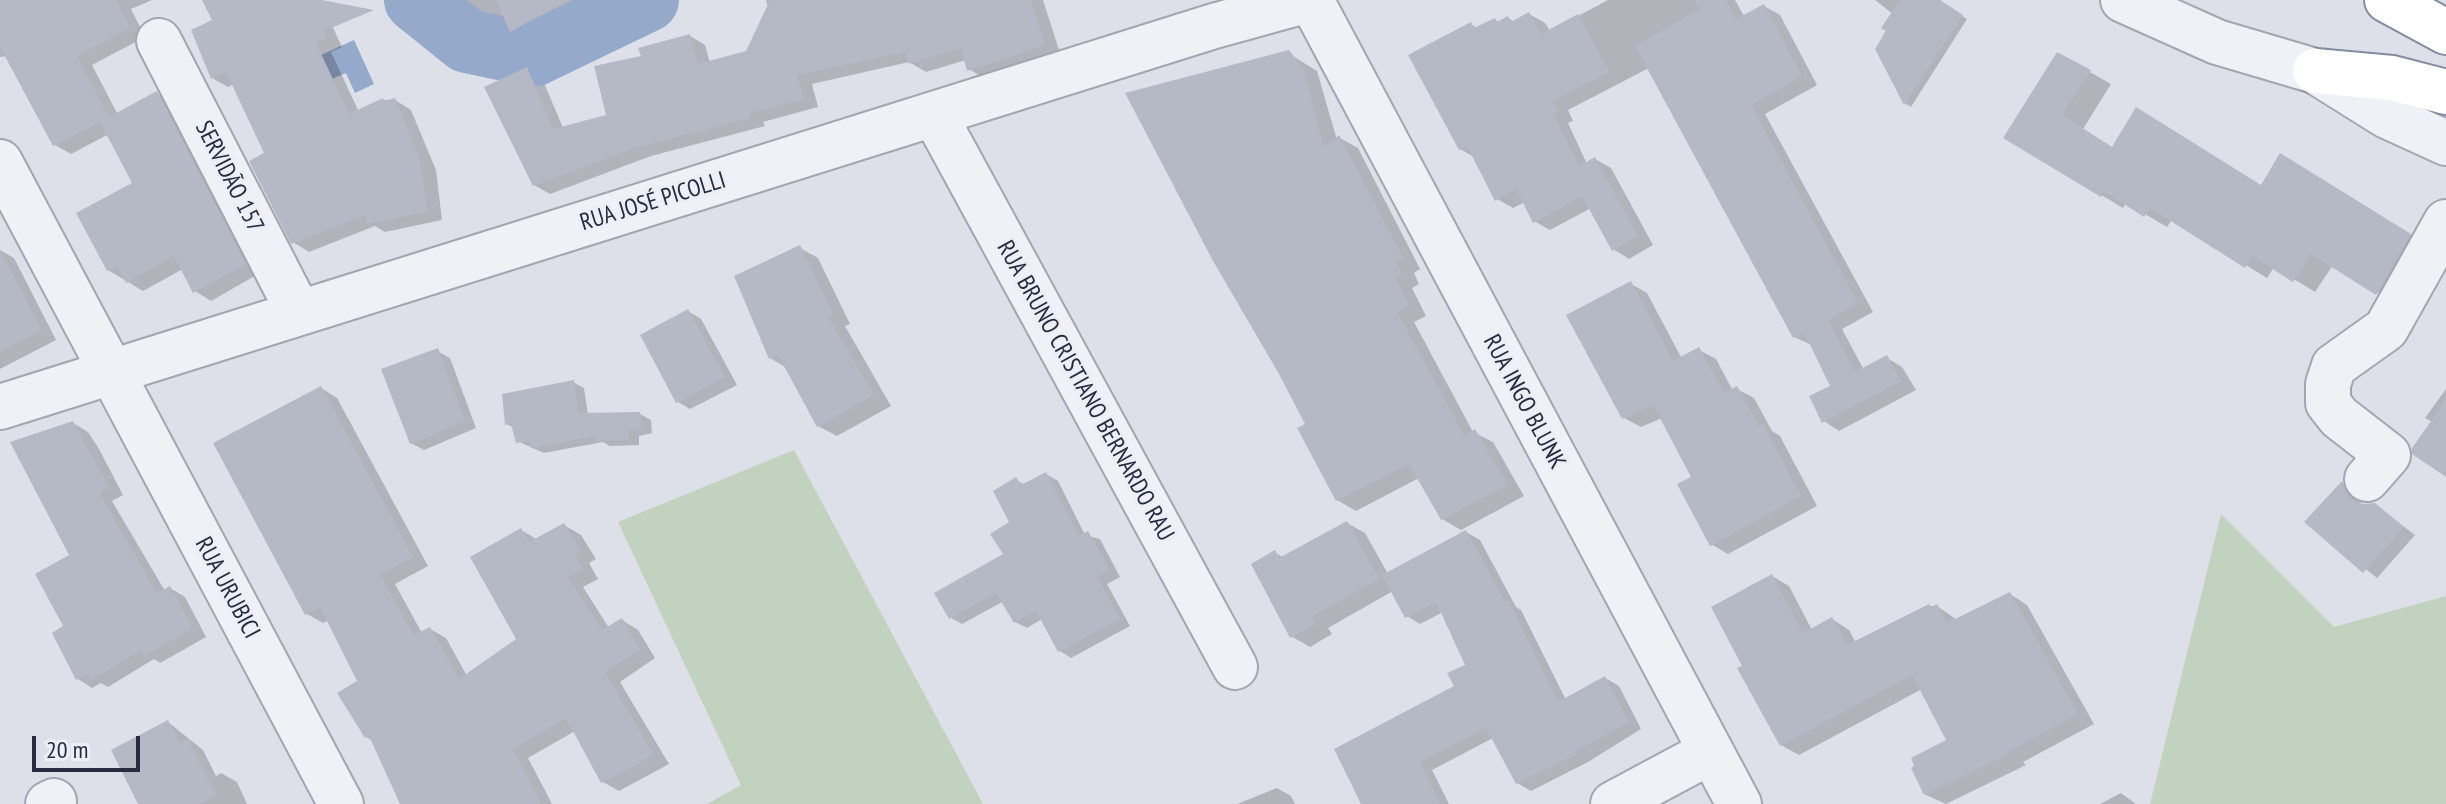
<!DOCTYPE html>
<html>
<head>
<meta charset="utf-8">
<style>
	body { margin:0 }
	#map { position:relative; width:2446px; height:804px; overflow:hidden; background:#dde0e8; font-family:"PT Sans Narrow",sans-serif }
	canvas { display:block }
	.scale { position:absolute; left:32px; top:736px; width:108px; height:36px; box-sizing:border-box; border:4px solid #252c40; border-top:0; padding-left:10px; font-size:24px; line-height:28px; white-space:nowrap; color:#252c40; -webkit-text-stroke:6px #eceff6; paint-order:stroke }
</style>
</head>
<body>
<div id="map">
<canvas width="2446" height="804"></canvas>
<div class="scale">20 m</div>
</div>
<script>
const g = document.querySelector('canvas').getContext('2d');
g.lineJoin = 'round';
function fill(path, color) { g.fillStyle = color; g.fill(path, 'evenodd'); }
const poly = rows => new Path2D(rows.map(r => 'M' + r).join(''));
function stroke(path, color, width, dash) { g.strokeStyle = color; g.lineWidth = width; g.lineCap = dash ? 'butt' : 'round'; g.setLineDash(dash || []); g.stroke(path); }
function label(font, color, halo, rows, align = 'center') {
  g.font = font + ' "PT Sans Narrow",sans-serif'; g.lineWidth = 6; g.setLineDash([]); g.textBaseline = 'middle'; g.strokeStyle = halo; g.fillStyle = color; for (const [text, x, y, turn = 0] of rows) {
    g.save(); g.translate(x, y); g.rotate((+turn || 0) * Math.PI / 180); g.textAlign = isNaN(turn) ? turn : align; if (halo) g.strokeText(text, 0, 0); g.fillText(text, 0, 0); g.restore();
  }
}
fill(poly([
	[794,450,983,804,707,804,741,785,618,522],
	[2221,514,2334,627,2446,596,2446,804,2150,804]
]), '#c1d3be');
fill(poly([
	[354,40,374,84,355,93,346,73,332,79,321,55]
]), '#95a9cb');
fill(poly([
	[0,0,152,0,131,9,145,37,92,65,118,115,157,93,173,103,260,273,211,301,195,291,183,269,143,291,108,270,135,184,109,134,71,154,55,145,7,56,0,57],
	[204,0,320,0,342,47,331,52,359,112,383,100,395,100,411,110,436,170,442,220,385,232,375,226,309,252,293,242,267,154,234,84,228,87,212,78,215,21],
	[452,0,605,0,566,15,525,38,512,31,507,20,486,28,464,14,461,5],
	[766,0,1043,0,1060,53,984,78,969,69,966,60,926,72,909,62,812,84,818,107,763,122,765,126,651,156,550,194,534,185,526,69,542,78,563,128,608,116,643,58,690,36,705,45,710,63,747,52,768,8],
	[1608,0,1735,0,1744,16,1764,6,1780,15,1817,85,1765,114,1873,312,1842,329,1864,370,1887,358,1902,367,1916,390,1839,431,1824,421,1833,387,1812,345,1794,337,1649,68,1568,110,1573,121,1568,123,1587,164,1595,159,1611,168,1653,245,1629,259,1613,249,1591,208,1550,230,1534,221,1525,202,1513,208,1497,199,1476,158,1460,149,1471,24,1478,29,1495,20,1500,23,1508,18,1515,22,1529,14,1545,23,1550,31],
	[1875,0,1937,0,1967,19,1911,107,1906,104,1877,49,1893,14],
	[1288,53,1317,71,1337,140,1340,138,1358,148,1420,269,1414,273,1419,284,1412,288,1426,316,1414,322,1473,432,1493,442,1524,496,1461,530,1442,519,1419,478,1356,511,1337,500,1308,425],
	[2058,54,2111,84,2083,129,2114,149,2262,187,2302,168,2431,248,2399,306,2333,265,2315,292,2274,267,2267,278,2172,220,2167,227,2126,203,2123,208,2006,138],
	[800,248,818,258,850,324,845,326,891,406,837,436,818,426,787,368,770,358],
	[0,250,14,258,56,340,0,369],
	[1631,284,1647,293,1682,359,1699,350,1716,359,1733,391,1737,389,1754,398,1772,431,1780,436,1817,506,1728,554,1711,544,1693,478,1662,418,1641,427,1624,418],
	[688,311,701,319,737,385,690,409,678,402],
	[437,351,450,358,476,428,424,450,411,443],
	[573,382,584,388,588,415,640,414,651,420,652,433,639,436,639,445,610,446,603,442,544,453,517,441,514,428,507,424],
	[321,388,337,398,428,566,395,584,422,633,430,629,446,638,467,676,518,640,521,530,538,540,564,525,581,535,596,559,589,563,598,579,583,587,609,628,622,620,638,630,655,658,620,682,669,764,619,791,603,782,575,731,528,758,552,804,402,804,373,741,366,737,359,681,329,620,323,623,307,614],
	[2446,389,2446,475,2432,422,2425,418],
	[73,423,88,432,99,449,123,495,112,501,165,591,170,588,185,597,206,637,160,663,154,659,108,687,101,683,92,688,78,679,66,627,72,556],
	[1046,474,1058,481,1085,535,1100,539,1120,577,1107,584,1130,626,1071,658,1060,651,1042,619,1027,628,1015,622,1004,601,962,624,951,618,1006,555,1016,480,1025,485],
	[2342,484,2354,491,2362,506,2375,505,2415,535,2377,578,2307,522],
	[1347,523,1365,533,1388,574,1466,532,1480,540,1516,607,1521,610,1566,700,1605,678,1619,686,1641,729,1588,762,1531,791,1517,783,1493,738,1432,770,1449,804,1363,804,1457,687,1468,666,1443,612,1420,624,1407,616,1393,591,1328,628,1332,634,1310,647,1291,636,1275,553,1283,557],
	[1772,576,1789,586,1812,630,1832,619,1849,630,1856,643,1929,606,1937,606,1957,620,2010,594,2027,605,2094,724,2023,762,2026,765,1946,804,1926,795,1913,768,1949,741,1922,689,1799,755,1781,745,1744,667],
	[168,722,203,750,216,776,221,773,237,782,247,804,139,804],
	[1277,788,1291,796,1295,804,1237,804],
	[2121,793,2136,804,2100,804]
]), '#0003');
stroke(poly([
	[416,0,467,41,533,55,647,0]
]), '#95a9cb', 64);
fill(poly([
	[0,0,116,0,130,28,77,56,109,117,157,91,246,264,193,293,174,256,126,283,117,266,107,271,76,213,132,183,100,122,53,146,0,47],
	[202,0,322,0,374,10,324,31,327,38,316,43,349,114,383,98,384,101,395,98,420,160,427,212,367,224,365,215,291,244,249,161,264,153,226,72,211,79,191,30,212,20],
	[496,0,568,0,510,32],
	[770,0,1031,0,1045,45,967,71,961,48,909,64,905,52,797,75,804,99,749,113,750,118,634,148,533,186,484,87,527,67,553,129,606,115,594,66,641,56,638,48,690,34,698,64,746,51],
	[1695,0,1726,0,1736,19,1764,4,1802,76,1751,105,1858,303,1828,320,1855,372,1887,355,1901,381,1822,423,1809,396,1830,386,1804,332,1793,338,1635,46,1700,9],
	[1900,0,1940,0,1963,15,1904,105,1875,49,1886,31,1881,28],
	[1529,12,1541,34,1578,14,1609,72,1553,101,1559,112,1553,114,1579,166,1595,157,1638,236,1612,251,1582,196,1533,223,1516,189,1495,201,1467,146,1459,150,1408,55,1471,22,1474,28,1495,18,1497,22,1508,16,1511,22],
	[1289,50,1304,70,1324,148,1339,135,1403,258,1396,262,1402,274,1395,277,1409,305,1397,312,1464,435,1475,429,1507,485,1441,520,1409,464,1336,501,1297,428,1305,424,1279,374,1213,261,1125,93],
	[2057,52,2091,70,2062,115,2112,147,2136,107,2261,185,2280,153,2411,234,2376,295,2311,254,2293,282,2252,256,2245,268,2150,208,2144,217,2104,191,2101,197,2003,138],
	[800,245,833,314,828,316,874,395,817,427,778,355,769,359,734,276],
	[0,250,42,330,0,352],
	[1631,281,1673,361,1699,347,1724,393,1737,386,1759,426,1763,424,1801,496,1710,546,1677,484,1691,477,1653,405,1622,419,1566,315],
	[688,309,725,377,676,403,640,335],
	[438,348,465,421,410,444,381,369],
	[574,380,578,413,640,412,642,428,629,430,629,440,596,441,596,436,531,448,530,441,516,443,511,424,505,425,502,394],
	[321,386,413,557,380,575,414,635,430,627,459,679,516,639,470,557,521,528,529,542,564,523,581,550,575,554,583,570,568,577,602,630,622,618,640,649,605,672,654,755,601,783,566,718,513,749,541,804,400,804,369,736,365,738,337,693,357,681,320,607,305,615,213,443],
	[2446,400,2446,477,2412,454,2412,448],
	[73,421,109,487,99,492,157,593,170,586,193,628,144,656,141,650,92,680,89,673,76,680,52,633,63,626,35,574,69,555,10,442],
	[1046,472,1079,536,1088,531,1110,570,1097,577,1120,619,1058,652,1036,611,1014,623,996,593,949,619,934,593,1003,554,990,534,1009,522,993,491,1016,477,1021,485],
	[2342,481,2351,498,2363,504,2375,503,2404,527,2363,573,2304,522],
	[1347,521,1379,579,1311,617,1315,624,1290,638,1251,564,1275,550,1279,558],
	[1466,530,1505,602,1508,600,1558,702,1605,676,1629,722,1574,752,1575,755,1516,784,1486,728,1420,762,1440,804,1361,804,1334,749,1454,686,1447,673,1465,665,1436,602,1405,618,1382,575],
	[1772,574,1803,633,1832,617,1847,645,1929,604,1931,608,1937,604,1947,623,2010,592,2078,714,2007,752,2009,754,1924,795,1911,768,1914,766,1911,758,1946,740,1912,675,1780,746,1737,668,1742,666,1711,607],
	[168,720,180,743,188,739,216,795,199,804,138,804,111,750]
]), '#b4b9c5');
const minor = poly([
	[1311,0,1739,804],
	[2123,0,2217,42,2315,71,2387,116,2446,143],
	[159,41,299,313],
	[934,114,1235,667],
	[0,162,341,804],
	[0,407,1214,26,1308,0],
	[2367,479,2388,455,2339,417,2328,403,2328,384,2334,366,2386,329,2446,222],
	[48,804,54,801],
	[1613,804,1710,752]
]);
const highway = poly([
	[2387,0,2446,32],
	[2315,71,2392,78,2446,92]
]);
stroke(minor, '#a2a6b2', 48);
stroke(highway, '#838ca0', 48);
stroke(minor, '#f0f1f6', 44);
stroke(highway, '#fff', 44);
label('24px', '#252c40', '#eceff6', [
	["SERVIDÃO 157",229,177,63],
	["RUA JOSÉ PICOLLI",653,202,-17],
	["RUA BRUNO CRISTIANO BERNARDO RAU",1085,391,61],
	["RUA INGO BLUNK",1524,402,62],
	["RUA URUBICI",227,588,62]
]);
</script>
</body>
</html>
